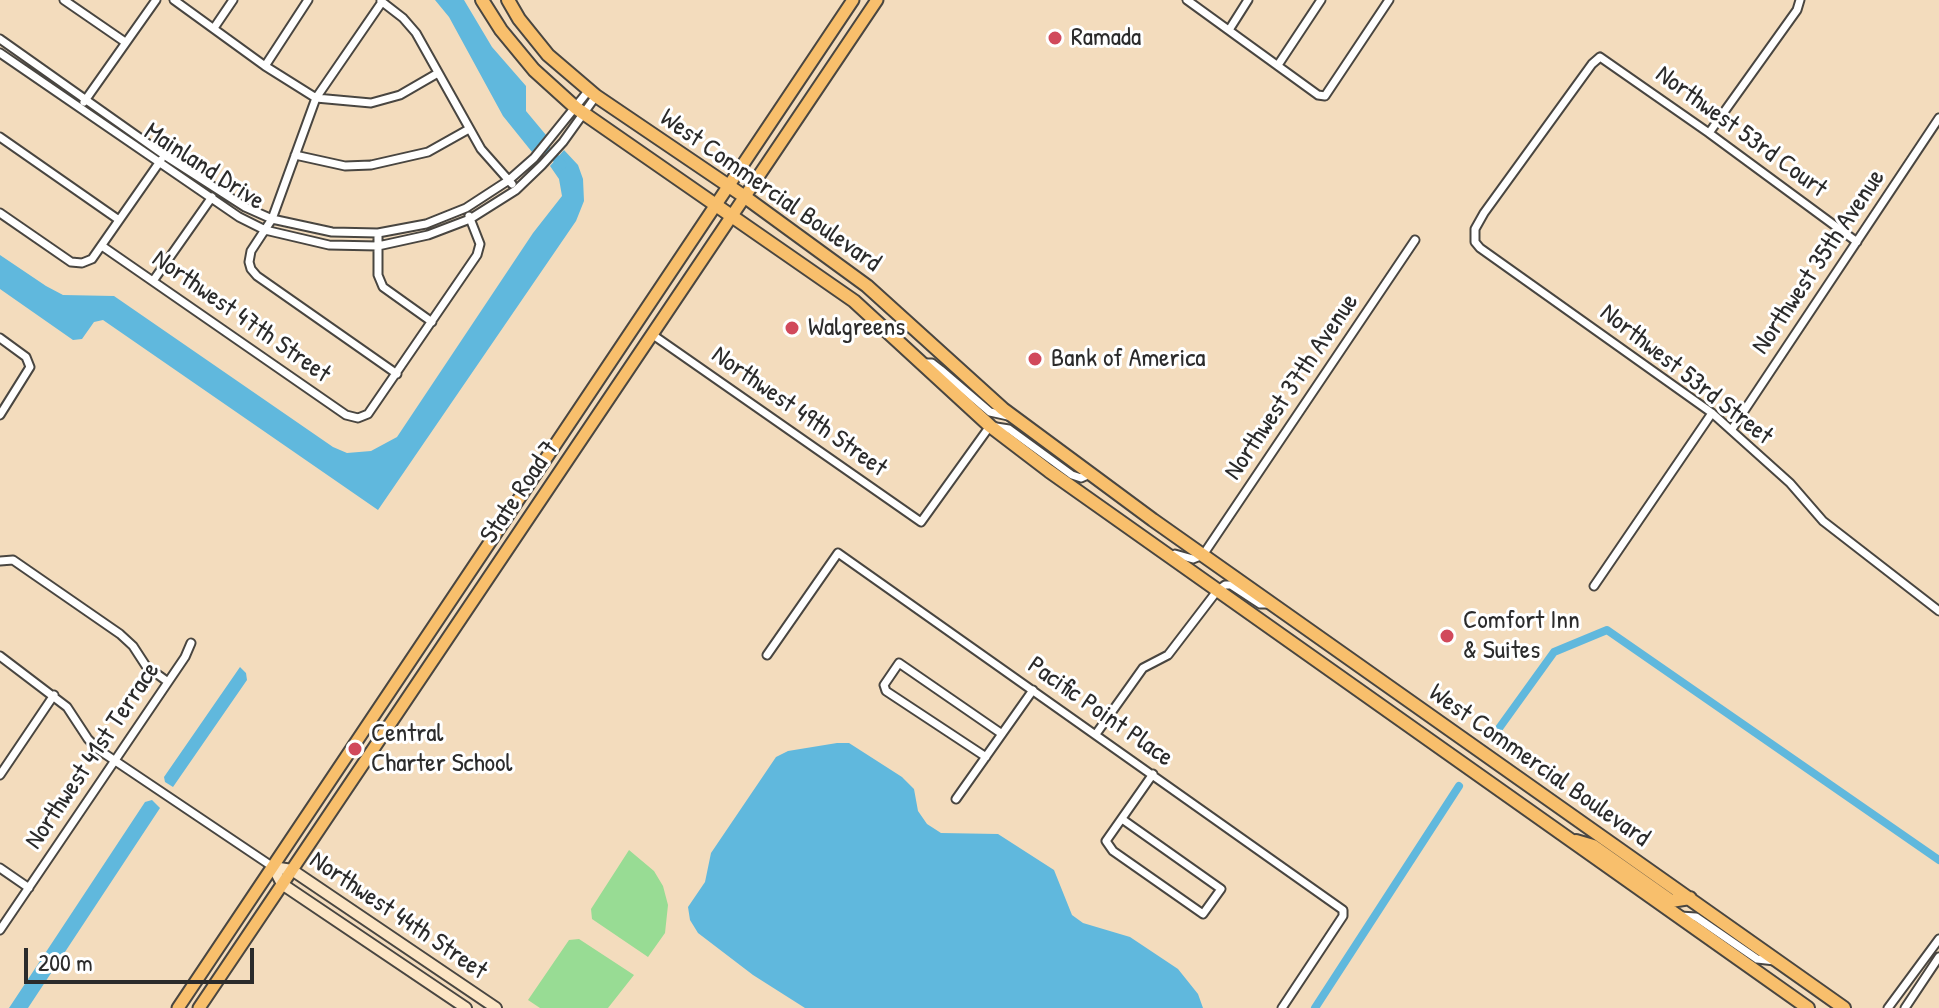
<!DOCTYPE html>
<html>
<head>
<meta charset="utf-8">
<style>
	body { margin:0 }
	#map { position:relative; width:1939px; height:1008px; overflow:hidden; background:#f3dcbd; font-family:"Patrick Hand",sans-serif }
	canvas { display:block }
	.scale { position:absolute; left:24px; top:948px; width:230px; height:36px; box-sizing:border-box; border:4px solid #2b2b2b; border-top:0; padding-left:10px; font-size:24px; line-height:28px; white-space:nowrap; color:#2b2b2b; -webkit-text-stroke:6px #fff; paint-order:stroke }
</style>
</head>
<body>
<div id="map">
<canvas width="1939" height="1008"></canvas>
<div class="scale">200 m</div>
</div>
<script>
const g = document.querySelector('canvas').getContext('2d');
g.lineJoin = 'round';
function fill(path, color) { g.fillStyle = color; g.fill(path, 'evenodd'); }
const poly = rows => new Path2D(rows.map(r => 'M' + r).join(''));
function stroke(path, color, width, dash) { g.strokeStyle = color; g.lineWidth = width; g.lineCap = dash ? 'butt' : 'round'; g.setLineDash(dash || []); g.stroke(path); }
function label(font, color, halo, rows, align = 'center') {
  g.font = font + ' "Patrick Hand",sans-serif'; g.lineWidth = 6; g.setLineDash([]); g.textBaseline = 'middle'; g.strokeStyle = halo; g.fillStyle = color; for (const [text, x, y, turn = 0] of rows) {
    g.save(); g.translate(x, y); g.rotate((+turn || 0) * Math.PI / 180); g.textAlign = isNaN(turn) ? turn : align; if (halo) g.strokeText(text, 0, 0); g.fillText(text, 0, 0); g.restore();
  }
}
fill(poly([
	[629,850,654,871,663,886,668,905,665,933,648,957,592,919,591,909],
	[579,939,634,975,608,1008,540,1008,528,1000,569,940]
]), '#98dc94');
fill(poly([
	[435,0,464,0,492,47,526,86,526,111,546,135,532,152,503,116,449,17],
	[564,150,578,165,583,179,584,201,576,221,378,510,103,320,94,322,82,339,73,340,0,289,0,255,46,286,63,295,114,296,333,447,347,453,371,451,397,437,533,233,562,196,559,179,550,166],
	[240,667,246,673,247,680,173,787,165,782,164,777],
	[837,743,849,743,902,777,914,789,918,811,927,824,941,833,998,834,1054,870,1072,915,1083,923,1130,937,1178,969,1198,994,1203,1008,805,1008,753,975,698,933,690,920,688,907,705,882,711,853,776,757,788,751],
	[152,800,160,808,28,1008,9,1008,145,802]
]), '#60b8dd');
stroke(poly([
	[532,136,563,165],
	[1492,738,1554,652,1607,630,1939,860],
	[1315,1008,1459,786]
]), '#60b8dd', 8);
const street = poly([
	[64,0,125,42],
	[174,0,265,66,316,98,371,103,400,95,438,73],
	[1187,0,1318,95,1325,96,1389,0],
	[381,1,403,18,416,33,481,149,512,184],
	[382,2,316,98,272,219,251,251,249,262,251,269,257,276,397,374],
	[214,28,233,0],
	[1229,30,1248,0],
	[0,39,164,155,245,207,272,219,332,232,378,233,426,224,466,208,509,180,534,158,589,90],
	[0,53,239,217,265,230,329,245,378,246,428,235,470,219,516,190,542,165,563,142,596,96],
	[1278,65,1321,0],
	[265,66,308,0],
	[84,102,156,0],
	[1709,133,1797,10,1800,0],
	[0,137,119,220],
	[295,155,345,166,371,165,428,152,469,129],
	[0,213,71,262,82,263,92,259,161,160],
	[378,233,378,275,383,287,432,322],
	[1857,242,1709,133,1600,57,1592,64,1484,213,1475,229,1475,242,1480,248,1712,413,1790,483,1823,521,1939,611],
	[102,246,346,415,358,418,368,414,477,255,480,244,469,216],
	[153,281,212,197],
	[653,335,921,522,990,426,1009,429,1072,475,1081,478,1090,474],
	[0,338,26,357,30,367,0,415],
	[924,363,932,363,941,370,990,412,1008,416],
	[1732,429,1939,118],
	[1175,554,1193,559,1203,555,1415,240],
	[0,561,13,560,120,634,133,646,146,666,168,682],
	[1594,586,1712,413],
	[767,655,838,553,1343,910,1343,916,1282,1008],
	[0,656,67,707,88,739,99,750,273,867],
	[1096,734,1143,668,1168,655,1217,591,1225,585,1231,585,1260,604,1269,604],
	[986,757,886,691,884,685,899,663,1002,734],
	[0,775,54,695],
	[956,799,1033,690],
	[1122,819,1221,889,1203,914,1113,851,1106,841,1153,774],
	[0,868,29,888],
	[1680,916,1696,917,1757,959,1775,961],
	[0,930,185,657,191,643],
	[1888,1008,1939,939],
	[1905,1008,1939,957]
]);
const secondary = poly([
	[273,867,292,870,496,1008],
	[273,867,282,884,466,1008]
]);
const primary = poly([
	[178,1008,853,0],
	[199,1008,877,0]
]);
const highway = poly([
	[482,0,501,30,534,70,576,108,854,301,990,426,1049,471,1808,1008],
	[508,0,519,19,548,55,596,96,745,197,867,286,1003,409,1153,520,1844,1008],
	[1576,841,1593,846,1671,901,1690,898]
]);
stroke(street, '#494641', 11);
stroke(secondary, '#494641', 14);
stroke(primary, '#494641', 15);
stroke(highway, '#494641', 16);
stroke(street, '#fff', 7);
stroke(secondary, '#fce5c4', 10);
stroke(primary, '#f8bf6c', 11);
stroke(highway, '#f8bf6c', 12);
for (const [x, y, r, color] of [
	[1055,38,8,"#d1495b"],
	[792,328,8,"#d1495b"],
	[1035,359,8,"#d1495b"],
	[1447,636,8,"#d1495b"],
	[355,749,8,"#d1495b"]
]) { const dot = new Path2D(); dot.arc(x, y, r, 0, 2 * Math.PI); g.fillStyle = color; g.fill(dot); stroke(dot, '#fff', 3); }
label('26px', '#2b2b2b', '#fff', [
	["Ramada",1071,38],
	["Walgreens",808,328],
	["Bank of America",1051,359],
	["Comfort Inn",1463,621],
	["& Suites",1463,651],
	["Central",371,734],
	["Charter School",371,764]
], 'left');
label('26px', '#2b2b2b', '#fff', [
	["Northwest 53rd Court",1741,132,36],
	["Mainland Drive",204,167,33],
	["West Commercial Boulevard",770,191,35],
	["Northwest 35th Avenue",1819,262,-56],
	["Northwest 47th Street",241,317,35],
	["Northwest 53rd Street",1686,375,38],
	["Northwest 37th Avenue",1292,387,-56],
	["Northwest 49th Street",799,412,35],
	["State Road 7",520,492,-56],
	["Pacific Point Place",1100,712,35],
	["Northwest 41st Terrace",93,756,-56],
	["West Commercial Boulevard",1539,766,35],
	["Northwest 44th Street",398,916,34]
]);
</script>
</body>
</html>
